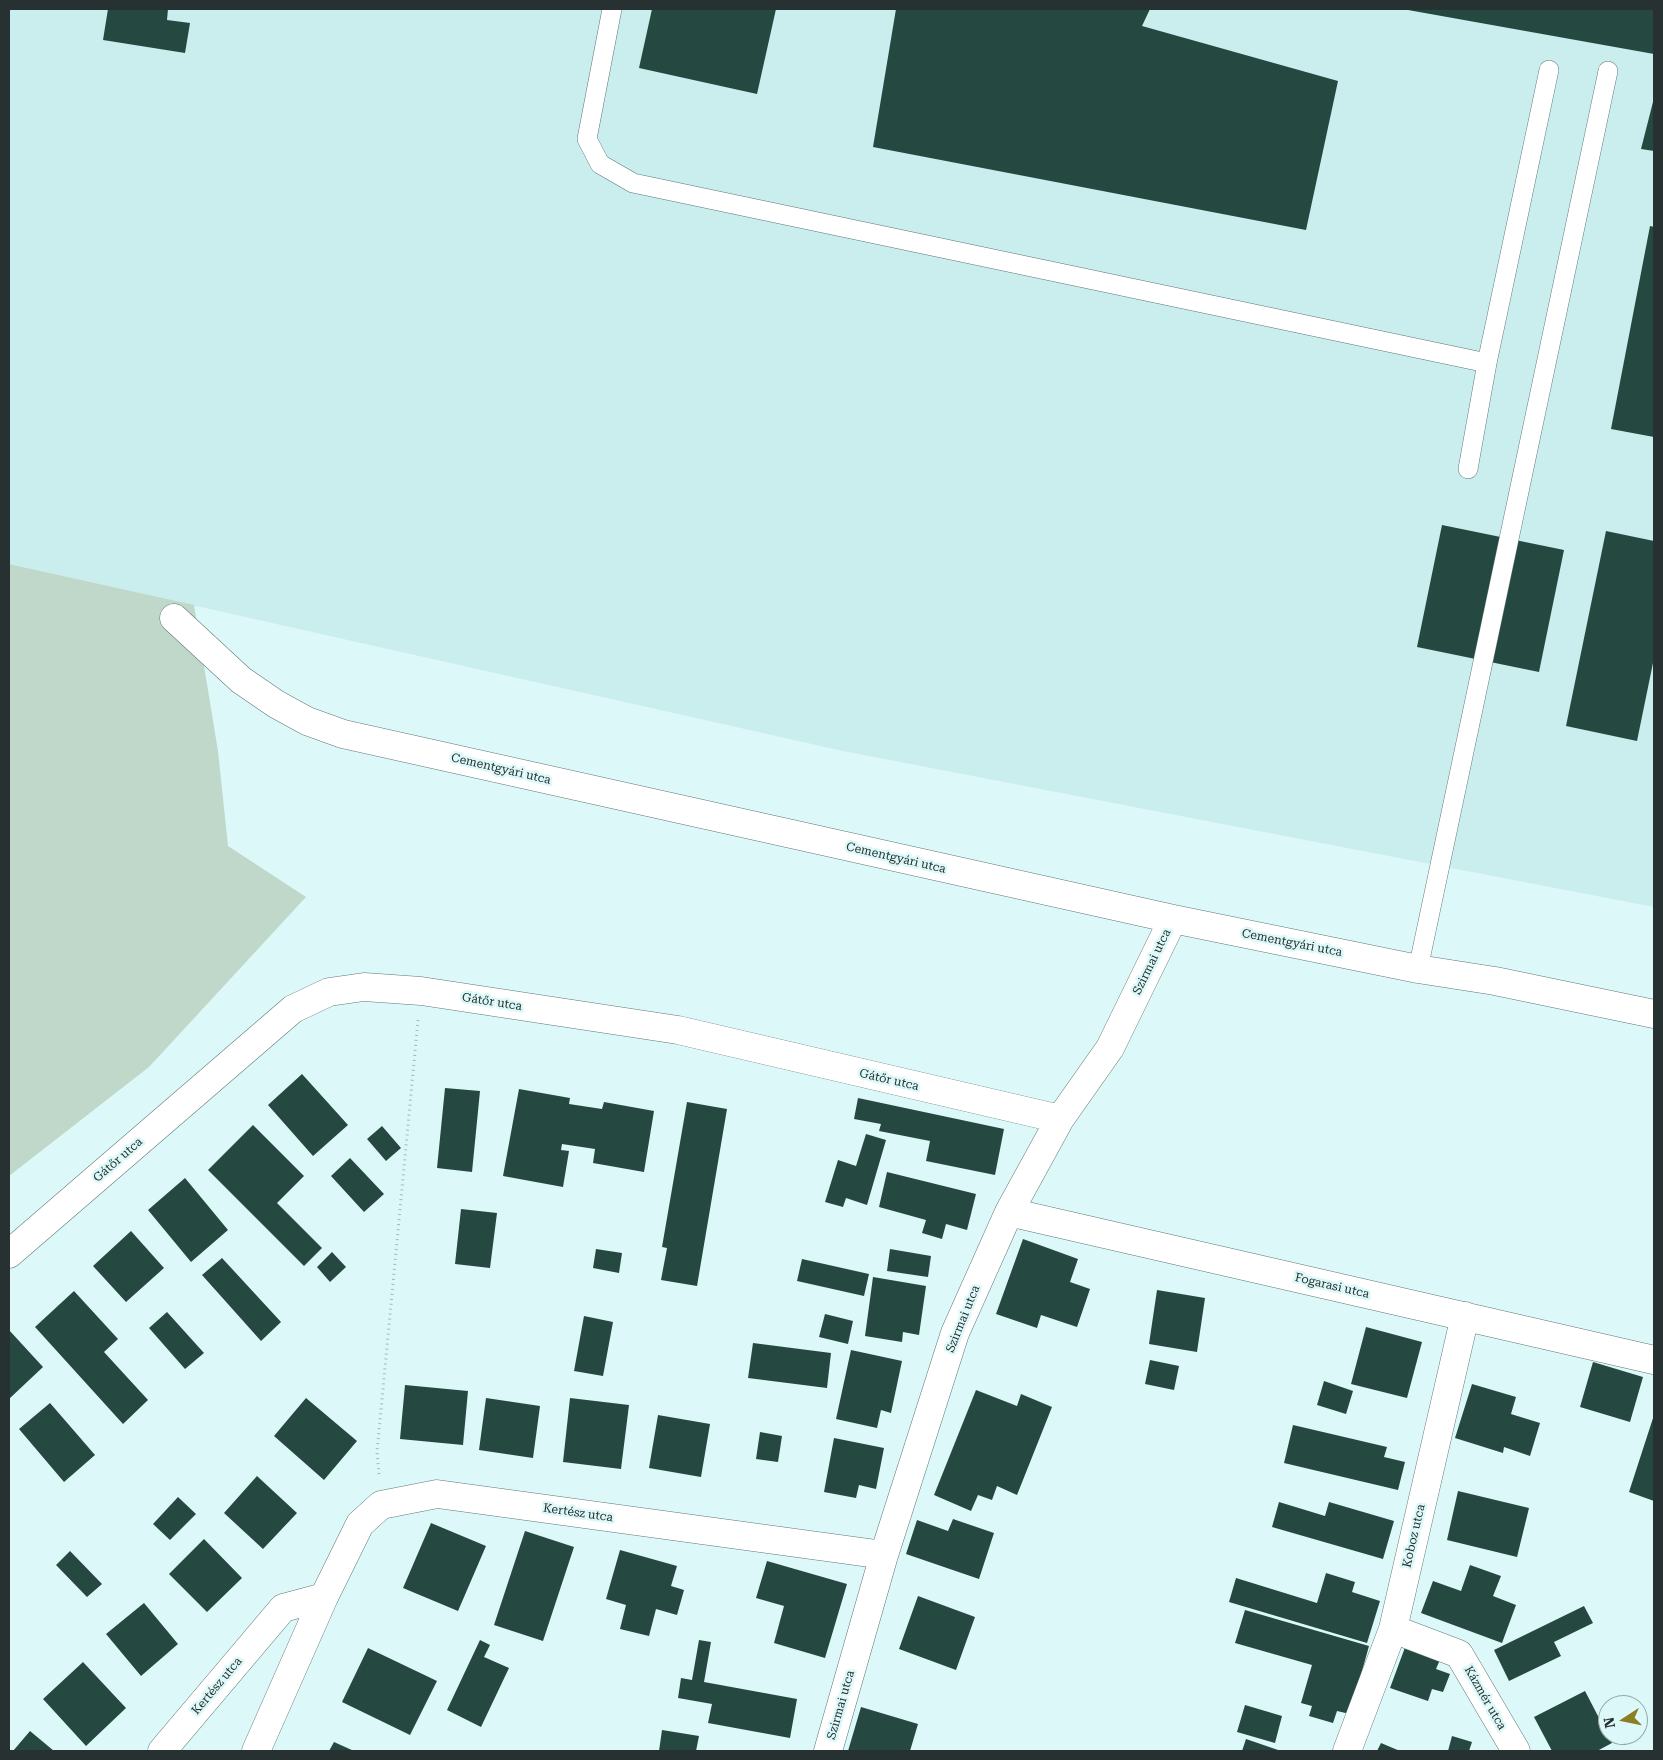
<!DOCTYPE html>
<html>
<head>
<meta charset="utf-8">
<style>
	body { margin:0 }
	#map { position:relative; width:1663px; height:1760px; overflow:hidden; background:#ddf8f8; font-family:"Roboto Serif",serif }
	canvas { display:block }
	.frame { position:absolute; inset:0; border:10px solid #273131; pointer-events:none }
	.north { position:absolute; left:1598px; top:1695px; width:50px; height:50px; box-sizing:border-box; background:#ddf8f8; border:1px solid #94a8a8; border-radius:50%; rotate:259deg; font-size:14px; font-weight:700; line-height:20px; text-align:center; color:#273131 }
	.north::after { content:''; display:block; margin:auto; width:18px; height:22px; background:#8b7e25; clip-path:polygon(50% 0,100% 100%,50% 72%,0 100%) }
</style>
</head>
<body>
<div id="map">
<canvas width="1663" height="1760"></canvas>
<div class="frame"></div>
<div class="north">N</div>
</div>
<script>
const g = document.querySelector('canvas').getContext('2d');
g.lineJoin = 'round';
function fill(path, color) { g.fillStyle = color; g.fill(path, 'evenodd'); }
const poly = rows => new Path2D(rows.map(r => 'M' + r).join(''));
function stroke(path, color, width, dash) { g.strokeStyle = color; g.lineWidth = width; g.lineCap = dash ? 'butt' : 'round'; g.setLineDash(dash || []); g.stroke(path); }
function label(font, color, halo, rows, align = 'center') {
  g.font = font + ' "Roboto Serif",serif'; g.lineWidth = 5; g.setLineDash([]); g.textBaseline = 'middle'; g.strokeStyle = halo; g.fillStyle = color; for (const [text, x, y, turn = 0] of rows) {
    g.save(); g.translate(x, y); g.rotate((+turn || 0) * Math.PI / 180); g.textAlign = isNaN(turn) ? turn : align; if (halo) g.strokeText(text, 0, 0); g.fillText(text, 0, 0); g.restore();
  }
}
fill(poly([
	[9,9,1654,9,1654,907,843,751,9,564]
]), '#caeded');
fill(poly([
	[9,564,194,605,218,751,228,846,306,897,149,1067,9,1176]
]), '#c0d8c9');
fill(poly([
	[108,9,168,9,167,20,190,23,185,53,103,40],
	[652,9,776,9,757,94,639,68],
	[896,9,1150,9,1142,26,1338,81,1306,230,873,147],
	[1408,9,1654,9,1654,54,1408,10],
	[1654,98,1654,151,1641,149],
	[1650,226,1654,227,1654,437,1611,429],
	[1442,525,1564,550,1539,672,1417,647],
	[1606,531,1654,541,1654,658,1637,741,1566,726],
	[302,1074,348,1125,313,1156,268,1105],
	[445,1088,480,1091,472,1172,437,1168],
	[519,1089,570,1098,569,1104,602,1109,604,1102,654,1111,644,1172,593,1163,595,1149,562,1144,561,1150,569,1151,563,1187,503,1176],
	[858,1098,1004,1129,995,1175,926,1161,930,1141,879,1131,881,1124,854,1119],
	[687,1102,727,1109,697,1286,661,1280,667,1248,662,1247],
	[253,1125,304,1176,277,1203,322,1248,304,1266,208,1170],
	[382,1126,401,1148,386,1161,367,1139],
	[866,1134,886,1140,867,1205,846,1198,843,1207,825,1202,838,1160,856,1166],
	[350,1158,384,1194,364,1212,331,1176],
	[887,1172,976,1194,967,1230,946,1224,942,1239,922,1233,926,1220,879,1207],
	[185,1178,228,1230,191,1262,148,1210],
	[461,1209,497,1213,490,1268,455,1264],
	[131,1231,164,1268,126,1302,93,1266],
	[1023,1239,1078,1259,1070,1282,1090,1289,1077,1327,1041,1315,1037,1328,996,1314],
	[596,1249,622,1253,619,1273,593,1268],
	[890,1249,931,1256,928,1277,887,1271],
	[332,1252,346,1267,330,1282,317,1267],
	[222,1258,281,1322,261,1341,202,1275],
	[802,1259,869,1274,864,1296,797,1281],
	[873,1277,926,1286,919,1335,903,1332,902,1342,865,1336],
	[1157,1290,1205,1298,1197,1352,1149,1344],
	[74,1291,118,1339,104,1352,148,1400,123,1424,35,1327],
	[167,1312,204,1353,185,1369,149,1328],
	[825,1314,853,1321,848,1344,819,1337],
	[584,1316,613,1322,603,1376,574,1371],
	[1366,1327,1422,1342,1407,1398,1351,1384],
	[9,1330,43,1367,9,1399],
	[753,1343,831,1353,827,1388,748,1378],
	[851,1350,902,1361,891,1413,881,1410,877,1428,836,1419],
	[1150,1360,1179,1366,1174,1390,1145,1384],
	[1593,1362,1643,1377,1630,1422,1580,1407],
	[1324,1381,1353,1391,1346,1414,1317,1405],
	[1472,1384,1516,1397,1511,1414,1540,1423,1530,1456,1504,1447,1503,1453,1455,1438],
	[405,1385,468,1391,463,1445,400,1439],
	[976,1390,1017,1406,1021,1394,1052,1407,1017,1495,997,1486,992,1500,978,1495,971,1511,934,1495],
	[306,1398,357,1441,324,1480,274,1436],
	[486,1398,540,1406,533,1458,479,1450],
	[570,1398,629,1405,621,1469,563,1462],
	[50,1403,95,1455,64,1482,19,1429],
	[658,1415,710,1424,701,1477,649,1468],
	[1654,1415,1654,1501,1629,1492],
	[1293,1425,1387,1447,1384,1457,1405,1462,1398,1490,1284,1463],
	[760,1432,782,1436,778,1462,756,1459],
	[834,1438,884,1448,876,1489,859,1485,856,1498,824,1492],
	[257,1476,297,1513,263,1549,224,1513],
	[1458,1491,1529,1508,1517,1557,1447,1540],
	[178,1497,196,1514,170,1540,153,1524],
	[1279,1502,1325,1516,1329,1502,1394,1521,1383,1559,1272,1527],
	[953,1519,994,1533,979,1579,906,1554,917,1520,948,1531],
	[431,1523,486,1546,458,1611,403,1588],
	[525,1531,574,1547,543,1641,494,1625],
	[204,1539,242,1578,207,1612,169,1574],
	[620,1550,677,1566,671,1586,684,1590,677,1615,656,1609,649,1636,620,1629,626,1605,606,1599],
	[70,1551,102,1584,87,1597,56,1565],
	[767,1561,847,1584,825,1658,774,1643,784,1606,756,1598],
	[1470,1565,1501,1576,1493,1596,1516,1605,1502,1643,1421,1613,1433,1581,1461,1591],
	[1326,1573,1355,1582,1352,1592,1380,1601,1367,1643,1229,1602,1236,1578,1317,1603],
	[918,1596,975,1617,956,1670,899,1649],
	[144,1603,178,1644,141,1676,106,1634],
	[1584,1606,1593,1623,1554,1642,1561,1656,1509,1681,1494,1650],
	[1245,1610,1369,1646,1350,1714,1337,1711,1333,1723,1309,1716,1312,1706,1301,1703,1312,1665,1235,1643],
	[480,1640,490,1645,484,1657,509,1668,481,1727,447,1710],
	[699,1640,711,1642,704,1682,797,1699,790,1738,708,1723,712,1704,678,1698,681,1678,692,1680],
	[1407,1642,1442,1655,1436,1669,1450,1674,1443,1692,1432,1689,1428,1701,1390,1688],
	[368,1648,437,1681,410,1735,342,1702],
	[83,1662,126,1708,86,1746,43,1699],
	[1585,1691,1612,1743,1597,1751,1552,1751,1534,1717],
	[1245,1705,1282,1716,1275,1743,1237,1732],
	[861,1707,918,1724,910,1751,848,1751],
	[662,1730,699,1736,696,1751,659,1751],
	[30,1731,54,1751,13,1751],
	[1452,1736,1472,1742,1469,1751,1448,1751],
	[1246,1739,1281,1751,1242,1751],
	[334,1742,354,1751,329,1751],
	[1381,1743,1400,1751,1377,1751]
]), '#254941');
const service = poly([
	[612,9,587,139,600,164,633,183,1487,363],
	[1468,469,1487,363,1549,70],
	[1418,969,1608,71]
]);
const minor = poly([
	[174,618,241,680,276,704,307,721,343,734,1173,919,1418,969,1495,981,1654,1014],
	[1009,1212,1654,1360],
	[9,1254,293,1009,329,992,364,987,421,991,678,1030,1060,1119],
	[1393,1629,1459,1654,1516,1751],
	[162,1751,283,1608,324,1597],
	[256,1751,324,1597,360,1524,381,1505,437,1494,884,1555],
	[828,1751,884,1555,955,1333,1009,1212,1060,1119,1110,1048,1173,919],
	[1347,1751,1393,1629,1465,1316]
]);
stroke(service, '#607878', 20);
stroke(minor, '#607878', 29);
stroke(poly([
	[379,1474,377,1452,418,1020]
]), '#a4b9b9', 3, [1, 4]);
stroke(service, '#fff', 19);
stroke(minor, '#fff', 28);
label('12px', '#273131', '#ddf8f8', [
	["Cementgyári utca",501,769,13],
	["Cementgyári utca",896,858,13],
	["Cementgyári utca",1292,943,11],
	["Szirmai utca",1152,962,-64],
	["Gátőr utca",492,1002,9],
	["Gátőr utca",889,1080,13],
	["Gátőr utca",118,1160,-41],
	["Fogarasi utca",1332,1286,13],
	["Szirmai utca",963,1319,-68],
	["Kertész utca",578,1513,8],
	["Koboz utca",1414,1536,-77],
	["Kertész utca",217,1686,-50],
	["Kázmér utca",1485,1698,60],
	["Szirmai utca",841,1705,-74]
]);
</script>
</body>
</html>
